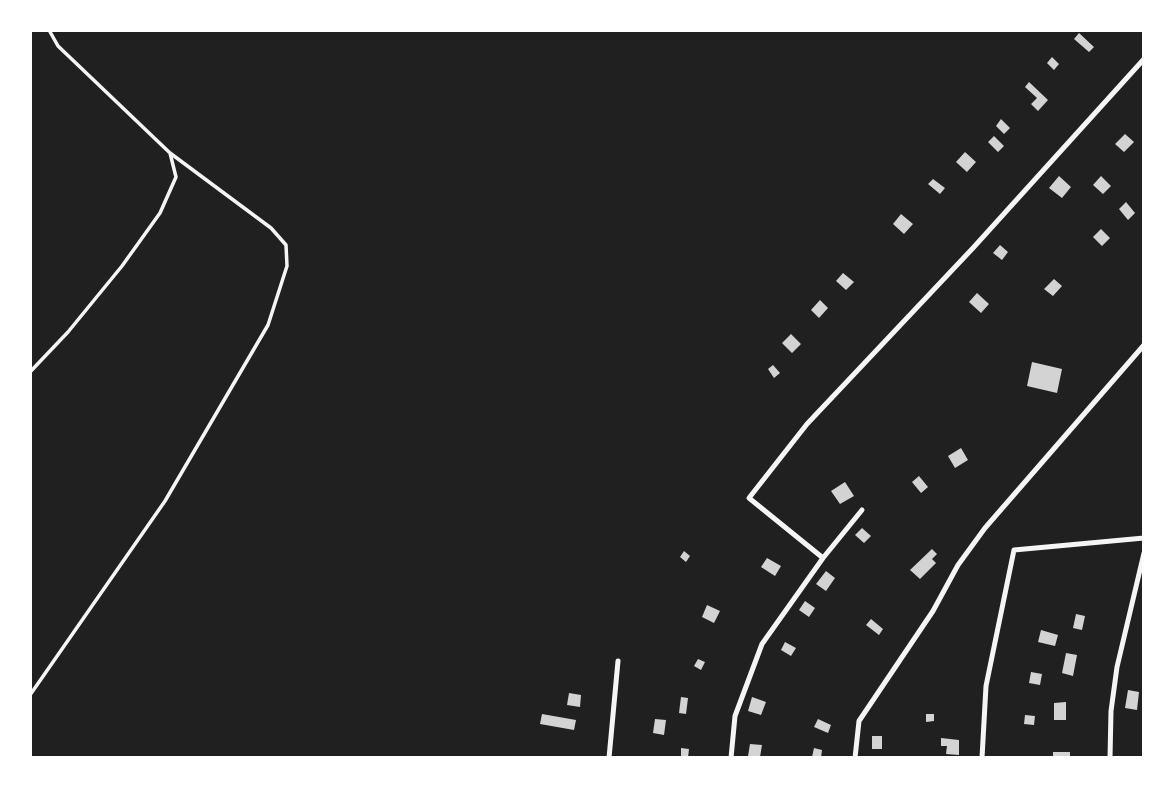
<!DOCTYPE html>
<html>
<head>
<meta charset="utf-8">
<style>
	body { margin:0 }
	#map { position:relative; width:1174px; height:788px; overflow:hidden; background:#111; font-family:Poppins,sans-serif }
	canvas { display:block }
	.frame { position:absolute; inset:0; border:32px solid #fff; pointer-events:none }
</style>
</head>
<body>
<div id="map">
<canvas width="1174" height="788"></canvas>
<div class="frame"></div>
</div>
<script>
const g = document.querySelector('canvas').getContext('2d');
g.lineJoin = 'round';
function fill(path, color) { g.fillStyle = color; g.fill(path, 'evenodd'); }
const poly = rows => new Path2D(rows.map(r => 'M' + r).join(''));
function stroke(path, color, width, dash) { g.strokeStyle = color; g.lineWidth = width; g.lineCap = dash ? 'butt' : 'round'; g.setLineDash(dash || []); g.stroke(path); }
fill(poly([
	[30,30,1144,30,1144,758,30,758]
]), '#202020');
fill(poly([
	[1079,33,1094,47,1089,52,1074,39],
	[1052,57,1059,64,1054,70,1047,63],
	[1029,82,1048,100,1038,111,1031,104,1037,98,1025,87],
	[1001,119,1010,128,1004,134,996,126],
	[1125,134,1134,142,1124,152,1115,144],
	[994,136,1004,146,998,152,988,142],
	[965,152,976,162,967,172,956,162],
	[1059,176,1071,187,1062,198,1049,188],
	[1101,176,1111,186,1103,194,1093,185],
	[933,179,945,188,940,194,928,184],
	[1126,202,1135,213,1128,220,1119,209],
	[901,214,913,224,904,234,893,224],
	[1101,229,1110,238,1102,246,1093,237],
	[1000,245,1008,252,1002,260,993,253],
	[843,273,854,282,846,290,836,281],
	[1054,279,1062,286,1053,296,1044,289],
	[977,293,989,304,981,313,969,302],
	[820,300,828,308,819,318,811,310],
	[791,334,801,344,792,353,782,343],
	[1032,362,1062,369,1057,393,1027,386],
	[773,365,780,373,774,378,768,369],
	[961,448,968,460,955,468,948,456],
	[919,476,928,487,921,493,912,482],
	[845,482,854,496,840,504,831,491],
	[862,528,871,536,864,543,855,535],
	[932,549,937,554,932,559,936,563,920,579,910,570],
	[684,551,690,556,686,562,680,557],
	[767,558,781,566,775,576,761,567],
	[826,571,835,578,826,591,816,584],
	[805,601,815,608,809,617,799,610],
	[707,605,720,611,714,623,702,617],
	[1076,614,1085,616,1082,630,1073,628],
	[871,619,883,629,879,635,866,625],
	[1041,630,1058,635,1055,646,1038,642],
	[785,642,796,648,791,656,781,650],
	[1066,653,1077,655,1073,676,1062,673],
	[698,659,705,662,701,670,694,666],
	[1031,672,1042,674,1040,685,1029,683],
	[1128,690,1139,692,1137,710,1125,708],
	[569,693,581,695,580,707,567,705],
	[681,697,688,698,686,714,679,713],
	[752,697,766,702,761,715,748,711],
	[1066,702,1066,720,1054,720,1054,703],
	[542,714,576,720,574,730,540,724],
	[926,714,934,714,934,721,926,722],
	[1025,715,1035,716,1034,725,1024,724],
	[655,719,666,720,664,735,653,733],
	[818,719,831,725,828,733,814,727],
	[872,736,882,736,882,749,872,749],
	[941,738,959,740,959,755,946,754,947,746,941,746],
	[750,744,762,745,760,757,748,756],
	[681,748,689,749,688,758,681,758],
	[814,748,822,750,821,758,812,757],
	[1053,752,1070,752,1070,758,1053,758]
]), '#d3d3d3');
stroke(poly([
	[30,372,68,332,122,266,160,213,176,177,170,153],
	[30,695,165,501,268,325,287,266,286,245,271,228,170,153,58,46,49,30]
]), '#f5f5f5', 3.5);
stroke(poly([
	[823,558,749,498,807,424,973,248,1144,59],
	[609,758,618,661],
	[731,758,735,716,762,644,823,558,862,510],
	[855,758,859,721,933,611,958,565,985,528,1144,345],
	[982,758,986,686,1014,550,1144,538],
	[1110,758,1111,711,1117,667,1144,553]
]), '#f5f5f5', 5);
</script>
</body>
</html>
